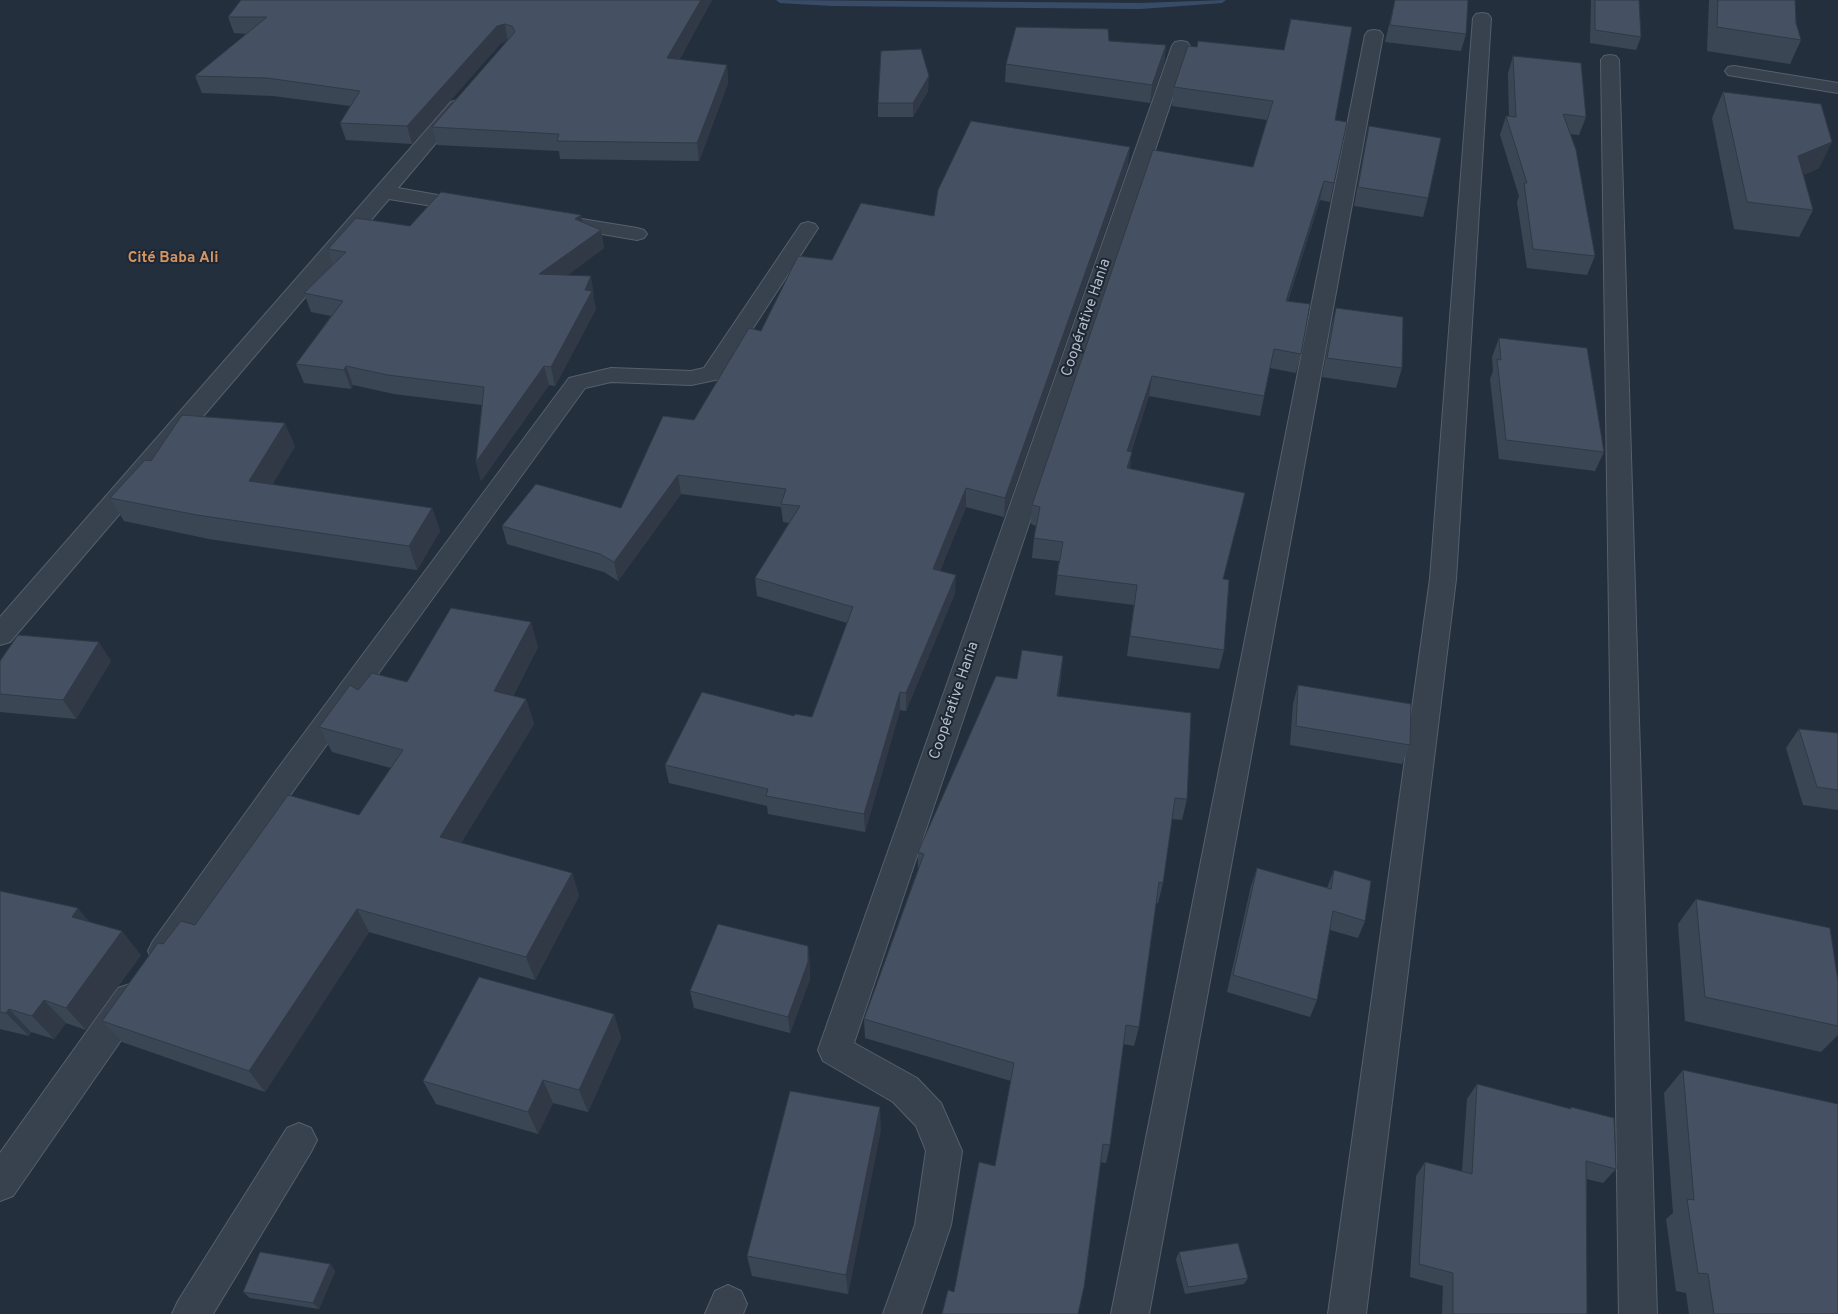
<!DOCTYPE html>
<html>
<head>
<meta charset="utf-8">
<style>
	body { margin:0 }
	canvas { display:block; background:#242f3e }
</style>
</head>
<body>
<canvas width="1838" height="1314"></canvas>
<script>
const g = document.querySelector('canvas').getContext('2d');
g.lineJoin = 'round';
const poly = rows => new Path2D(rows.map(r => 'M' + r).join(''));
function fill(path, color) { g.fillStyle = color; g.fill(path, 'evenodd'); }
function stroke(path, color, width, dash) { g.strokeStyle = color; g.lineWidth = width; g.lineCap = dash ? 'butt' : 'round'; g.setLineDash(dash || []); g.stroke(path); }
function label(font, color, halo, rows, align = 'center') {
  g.font = font + ' Overpass,sans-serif'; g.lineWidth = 4; g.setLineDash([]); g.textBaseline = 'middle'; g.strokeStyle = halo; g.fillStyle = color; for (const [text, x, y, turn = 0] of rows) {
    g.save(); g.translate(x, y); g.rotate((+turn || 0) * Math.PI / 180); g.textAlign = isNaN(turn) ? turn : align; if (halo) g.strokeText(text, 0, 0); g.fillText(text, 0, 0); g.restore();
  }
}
fill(poly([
	[776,0,1140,3,1226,0,1222,3,1140,9,832,6,780,3,776,0]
]), '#394c67');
const street = poly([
	[1482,13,1488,14,1491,18,1456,579,1366,1314,1328,1314,1430,579,1473,18,1476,14,1482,13],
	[1374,30,1380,31,1383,35,1149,1314,1111,1314,1365,35,1368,31,1374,30],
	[1181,41,1187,42,1190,46,854,1043,917,1078,941,1103,962,1151,951,1225,921,1314,883,1314,915,1225,926,1151,916,1126,893,1102,823,1061,818,1050,1172,46,1175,42,1181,41],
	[1610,55,1616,56,1619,60,1657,1314,1619,1314,1601,60,1604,56,1610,55],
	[1734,66,1838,83,1838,93,1728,75,1725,71,1728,67,1734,66],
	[458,100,465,102,467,106,398,188,477,202,480,206,477,210,470,212,389,199,10,642,0,645,0,617,451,102,458,100],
	[557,215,637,228,644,230,647,234,644,238,637,240,550,225,547,221,550,217,557,215],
	[808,222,815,224,818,228,720,379,691,385,611,382,585,388,296,787,175,961,164,965,153,961,148,951,153,941,276,771,569,378,611,368,691,371,704,368,801,224,808,222],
	[130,984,142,988,147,999,142,1010,13,1196,0,1201,0,1153,118,988,130,984],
	[299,1123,311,1128,317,1140,311,1152,213,1314,172,1314,178,1301,287,1128,299,1123],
	[728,1285,741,1291,747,1304,743,1314,705,1314,715,1291,728,1285]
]);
stroke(street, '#565f6c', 2);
fill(street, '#38414e');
fill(poly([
	[712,0,679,60,727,65,728,83,699,161,560,159,559,151,437,145,432,127,507,41,501,43,412,144,346,140,340,123,350,106,273,96,202,93,195,76,247,34,234,33,228,17],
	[1395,0,1468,0,1466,34,1461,51,1385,42],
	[1591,0,1639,0,1641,37,1636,50,1590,43],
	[1709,0,1795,0,1796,23,1801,40,1790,64,1707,51],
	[1166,45,1164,63,1150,103,1005,82,1006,64],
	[1188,46,1335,120,1334,183,1330,202,1320,200,1288,301,1301,354,1296,373,1270,368,1260,416,1149,396,1131,452,1130,469,1245,493,1223,579,1224,650,1219,669,1127,656,1134,605,1055,595,1059,561,1032,558,1034,538,1036,526,1031,524,1032,505,1253,167,1267,120,1172,106,1174,87],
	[1513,56,1586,117,1579,135,1570,134,1595,256,1587,275,1527,268,1517,202,1519,196,1500,135,1506,116,1509,116,1508,74],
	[928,91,913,117,878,117,878,103],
	[1723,92,1819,168,1803,175,1813,210,1799,237,1734,229,1712,118],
	[1369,126,1428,198,1423,217,1354,206,1365,145],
	[1128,165,1004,517,966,507,940,571,955,593,906,711,900,710,865,832,768,814,767,806,669,783,665,765,794,716,812,717,847,623,757,596,755,578,789,523,783,522,781,507,681,494,618,581,604,572,507,544,502,526,621,508,694,420,761,331,832,260,934,216],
	[583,222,601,230,604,248,567,275,594,295,593,297,596,309,555,386,549,385,481,481,476,462,482,405,394,394,353,385,351,389,304,383,296,364,331,316,311,312,304,293,333,264,328,249,410,226],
	[1336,308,1402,368,1396,388,1322,377,1331,328],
	[1499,338,1604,452,1595,471,1499,459,1490,379,1493,371,1492,357],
	[295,446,272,485,432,508,440,531,417,570,209,539,124,521,110,498,151,461],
	[538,647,513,696,526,699,534,724,461,843,572,873,579,896,535,980,369,932,265,1092,122,1042,102,1021,163,944,195,925,359,815,391,768,332,752,319,727,358,690,407,682],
	[0,661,111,661,76,719,0,712],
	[1061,678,1058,697,1187,799,1182,820,1172,819,1163,883,1158,903,1156,903,1139,1027,1134,1046,1123,1044,1110,1145,1106,1163,1100,1162,954,1292,995,1166,1011,1081,865,1038,864,1019,918,869,918,852,1017,679],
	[1298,685,1410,745,1402,764,1290,745,1293,704],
	[1799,729,1838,733,1838,810,1803,805,1786,748],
	[1257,868,1327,888,1334,870,1365,921,1358,938,1330,930,1317,1000,1310,1017,1227,992,1251,886],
	[0,891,89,922,141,955,86,1030,66,1023,54,1039,31,1032,29,1036,0,1029],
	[1696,899,1838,981,1838,1035,1821,1052,1685,1021,1678,924],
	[810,963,810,979,790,1033,694,1008,690,991],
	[614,1014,621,1038,588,1112,553,1103,538,1134,436,1104,423,1081],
	[1683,1070,1838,1314,1689,1314,1686,1293,1676,1291,1666,1219,1673,1213,1664,1093],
	[1477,1084,1569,1109,1571,1107,1616,1169,1603,1183,1587,1179,1587,1314,1442,1314,1443,1286,1410,1277,1416,1176,1425,1162,1462,1171,1467,1099],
	[881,1129,848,1294,752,1276,747,1256],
	[1179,1252,1248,1278,1244,1284,1185,1294,1176,1259],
	[330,1264,335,1271,319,1309,250,1298,243,1292]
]), '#3b4654');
fill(poly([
	[701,0,712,0,670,75,667,58],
	[505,24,508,41,501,43,412,144,407,126,497,26],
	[1166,45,1164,63,1150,103,1152,85],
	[727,65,728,83,699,161,697,143],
	[929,76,928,91,913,117,913,103],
	[1832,142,1819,168,1785,183,1798,156],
	[1130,147,1128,165,1004,517,1005,498],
	[1324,181,1320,200,1281,321,1286,301],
	[581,215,585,233,575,219],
	[601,230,604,248,544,293,539,274],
	[591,276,594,295,593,297,596,309,555,386,551,367,585,290],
	[346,366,353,385,351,389,344,370],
	[544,366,549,385,481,481,476,462],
	[1152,376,1149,396,1124,471,1127,451],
	[285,423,295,446,260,505,249,481],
	[1132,452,1129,472,1127,468],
	[678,475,681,494,618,581,614,562],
	[966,488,966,507,933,588,933,569],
	[432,508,440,531,417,570,409,546],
	[956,575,955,593,906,711,906,693],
	[531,622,538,647,502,716,494,691],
	[99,642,111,661,76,719,63,700],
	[1063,656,1061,678,1054,718,1057,696],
	[900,692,900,710,865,832,864,814],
	[526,699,534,724,450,861,440,837],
	[572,873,579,896,535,980,526,957],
	[78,908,98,932,72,917],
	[357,909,369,932,265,1092,249,1071],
	[122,931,141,955,86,1030,66,1008],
	[808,946,810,963,810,979,790,1033,788,1017],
	[44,1000,66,1023,54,1039,32,1016],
	[9,1009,31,1032,29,1036,6,1013],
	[614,1014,621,1038,588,1112,579,1090],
	[543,1080,553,1103,538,1134,528,1112],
	[880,1107,881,1129,848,1294,846,1275],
	[330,1264,335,1271,319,1309,313,1303]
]), '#303945');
const building = poly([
	[241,0,701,0,667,58,727,65,697,143,557,141,559,134,432,127,515,32,512,26,505,24,497,26,407,126,340,123,360,91,267,78,195,76,267,17,228,17,241,0],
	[1395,0,1468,0,1466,34,1390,25,1395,0],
	[1595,0,1639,0,1641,37,1595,30,1595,0],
	[1718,0,1795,0,1796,23,1801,40,1717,27,1718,0],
	[1291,19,1352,27,1335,120,1347,122,1334,183,1324,181,1286,301,1310,304,1301,354,1274,349,1264,396,1152,376,1127,451,1132,452,1127,468,1245,493,1223,579,1229,580,1224,650,1130,636,1137,585,1057,575,1063,542,1034,538,1040,507,1032,505,1153,150,1253,167,1273,101,1174,87,1188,46,1197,47,1198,41,1284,50,1291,19],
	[1016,27,1108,29,1109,41,1166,45,1152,85,1006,64,1016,27],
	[921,49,929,76,913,103,878,103,881,51,921,49],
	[1513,56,1581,63,1586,117,1563,114,1576,150,1595,256,1533,249,1524,183,1527,183,1506,116,1516,117,1513,56],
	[1723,92,1821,104,1832,142,1798,156,1813,210,1747,202,1723,92],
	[971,121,1130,147,1005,498,966,488,933,569,956,575,906,693,900,692,864,814,766,796,768,789,665,765,702,692,794,716,795,714,812,717,853,607,755,578,800,506,781,504,786,489,678,475,614,562,600,554,502,526,536,484,621,508,663,416,694,420,749,328,761,331,798,256,832,260,861,203,934,216,938,190,971,121],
	[1369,126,1441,138,1428,198,1358,187,1369,126],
	[441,192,581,215,575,219,601,230,539,274,591,276,585,290,592,291,551,367,544,366,476,462,484,387,388,375,346,366,344,370,296,364,343,301,304,293,346,252,328,249,356,218,410,226,441,192],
	[1336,308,1403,317,1402,368,1327,358,1336,308],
	[1499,338,1587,348,1604,452,1506,440,1497,359,1501,360,1499,338],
	[182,415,285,423,249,481,432,508,409,546,197,515,110,498,145,460,151,461,182,415],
	[451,608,531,622,494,691,526,699,440,837,572,873,526,957,357,909,249,1071,102,1021,158,943,163,944,181,921,195,925,288,795,359,815,403,750,319,727,350,685,358,690,372,673,407,682,451,608],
	[18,635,99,642,63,700,0,694,0,661,18,635],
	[1022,650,1063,656,1057,696,1191,713,1187,799,1175,798,1163,883,1159,882,1139,1027,1126,1025,1110,1145,1103,1144,1084,1287,1078,1314,942,1314,948,1290,954,1292,979,1162,995,1166,1014,1063,864,1019,924,854,918,852,996,676,1017,679,1022,650],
	[1298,685,1411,704,1410,745,1296,726,1298,685],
	[1799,729,1838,733,1838,790,1817,787,1799,729],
	[1257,868,1331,889,1334,870,1371,881,1365,921,1333,911,1317,1000,1233,975,1257,868],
	[0,891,78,908,72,917,122,931,66,1008,44,1000,32,1016,9,1009,6,1013,0,1012,0,891],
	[1696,899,1830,928,1838,981,1838,1026,1705,997,1696,899],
	[718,924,808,946,808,962,788,1017,690,991,718,924],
	[479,977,614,1014,579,1090,543,1080,528,1112,423,1081,479,977],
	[1683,1070,1838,1104,1838,1314,1714,1314,1708,1274,1698,1273,1687,1199,1694,1200,1683,1070],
	[1477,1084,1571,1109,1571,1107,1614,1118,1616,1169,1586,1161,1587,1314,1453,1314,1453,1273,1419,1264,1425,1162,1472,1174,1477,1084],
	[790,1091,880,1107,846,1275,747,1256,790,1091],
	[1238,1243,1248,1278,1188,1287,1179,1252,1238,1243],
	[260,1252,330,1264,313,1303,243,1292,260,1252]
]);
fill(building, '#455162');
stroke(building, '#303945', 1);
label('bold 15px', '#d59563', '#1d2633', [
	["Cité Baba Ali",173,259]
]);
label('15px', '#b4bcc9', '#1d2633', [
	["Coopérative Hania",1087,318,-71],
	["Coopérative Hania",955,701,-71]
]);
</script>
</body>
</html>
